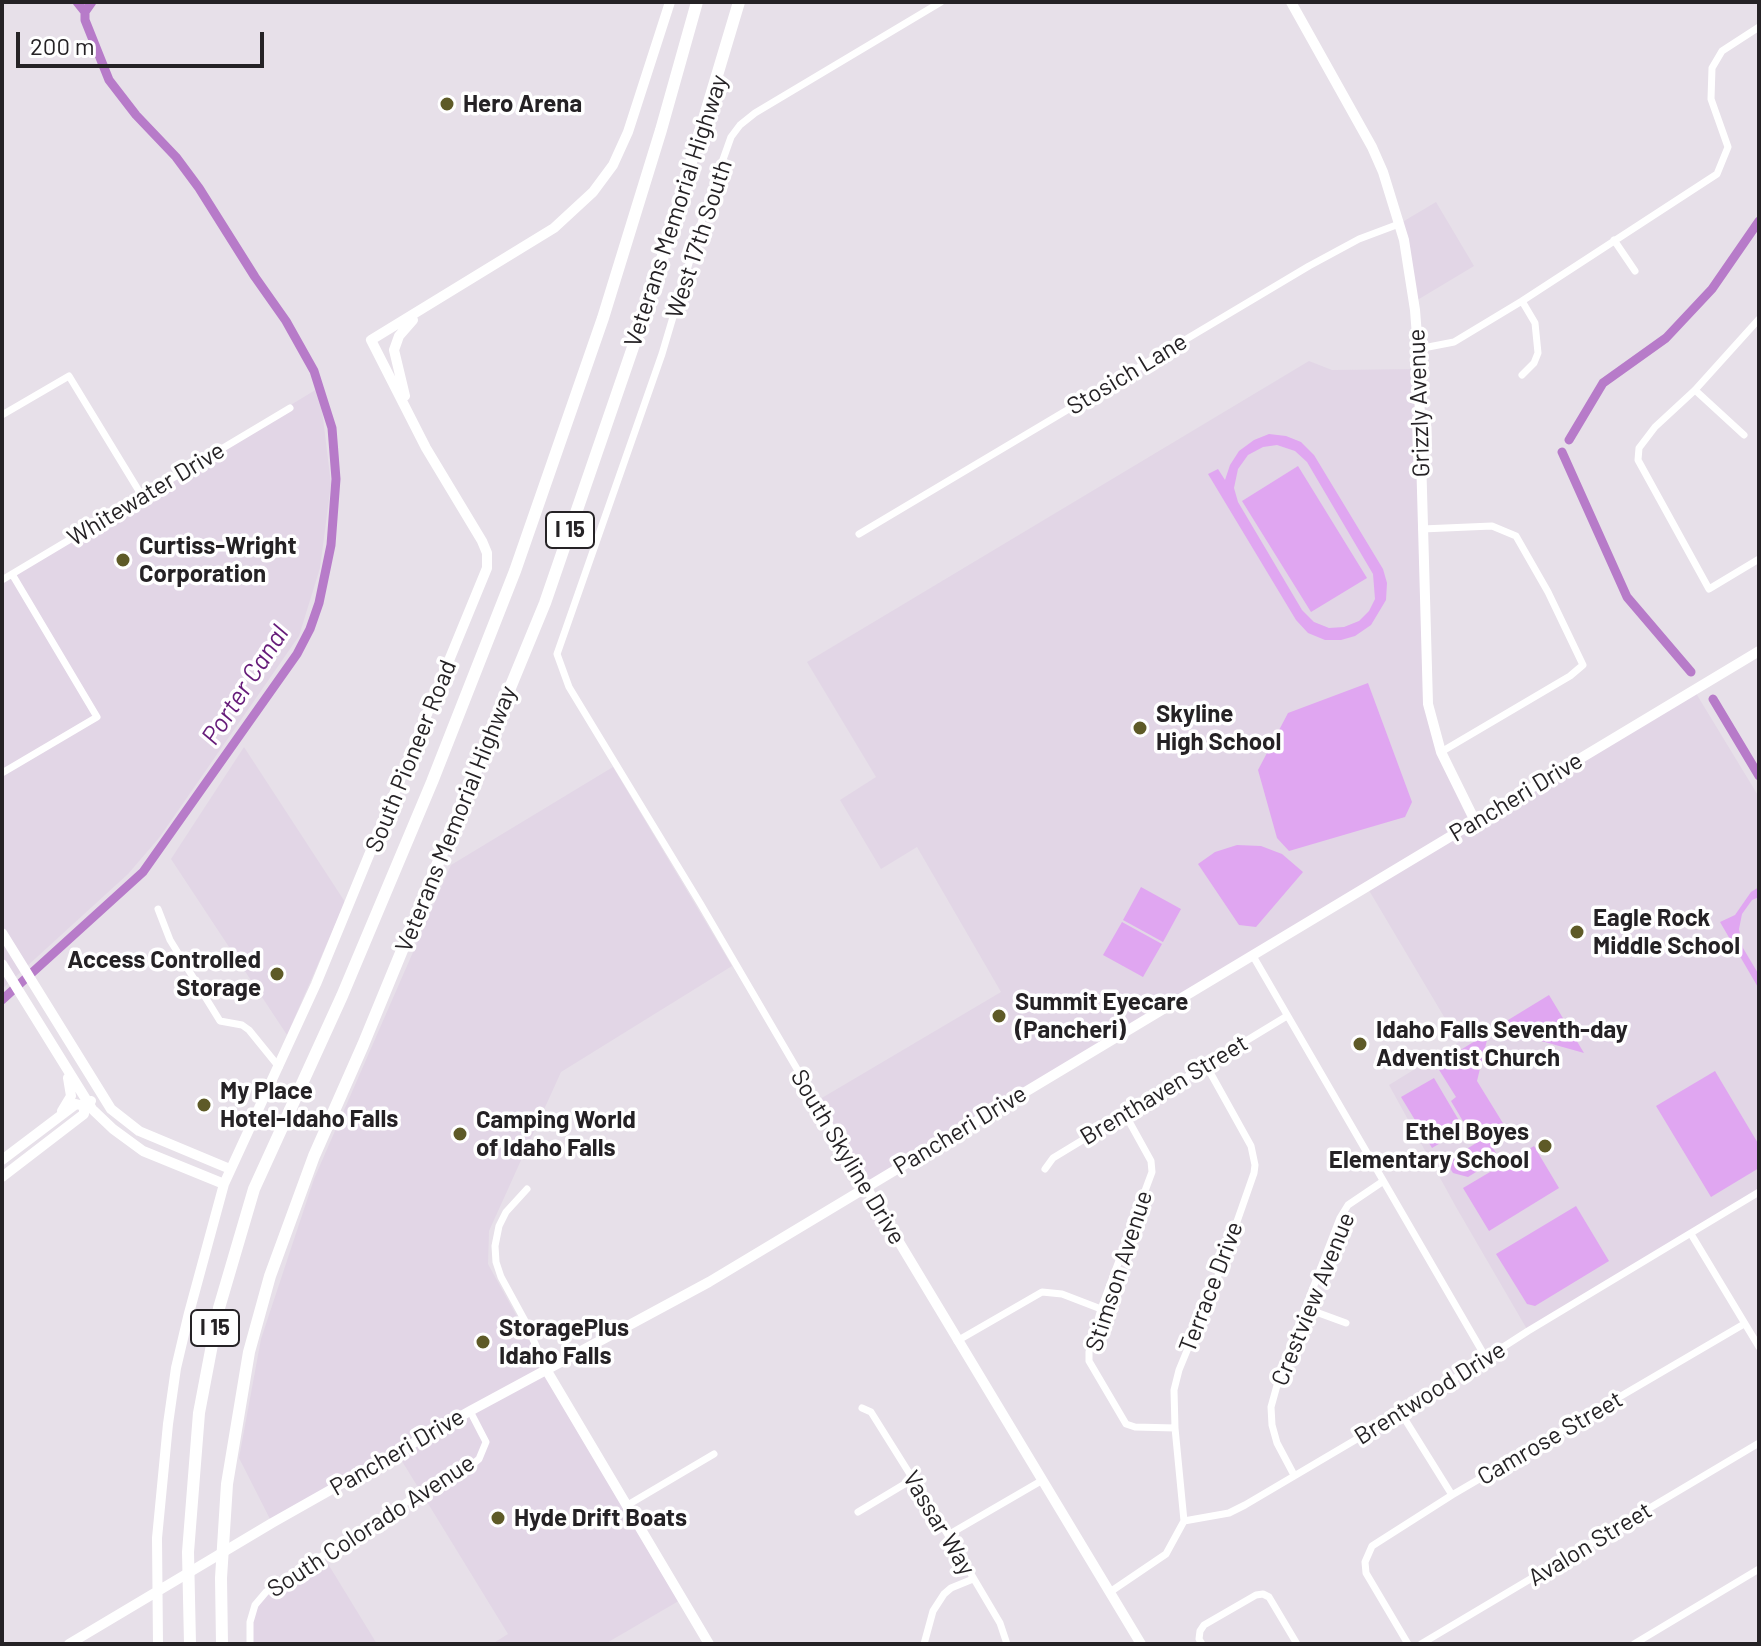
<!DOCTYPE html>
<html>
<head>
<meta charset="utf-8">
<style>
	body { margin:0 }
	#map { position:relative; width:1761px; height:1646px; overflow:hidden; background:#e7e0e9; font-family:Barlow,sans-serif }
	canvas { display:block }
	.frame { position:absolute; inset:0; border:4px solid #252225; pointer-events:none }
	.scale { position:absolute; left:16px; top:32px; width:248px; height:36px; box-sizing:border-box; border:4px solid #252225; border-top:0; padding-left:10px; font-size:24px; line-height:28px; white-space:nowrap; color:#252225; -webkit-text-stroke:6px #fff; paint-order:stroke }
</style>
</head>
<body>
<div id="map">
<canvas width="1761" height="1646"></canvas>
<div class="frame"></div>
<div class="scale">200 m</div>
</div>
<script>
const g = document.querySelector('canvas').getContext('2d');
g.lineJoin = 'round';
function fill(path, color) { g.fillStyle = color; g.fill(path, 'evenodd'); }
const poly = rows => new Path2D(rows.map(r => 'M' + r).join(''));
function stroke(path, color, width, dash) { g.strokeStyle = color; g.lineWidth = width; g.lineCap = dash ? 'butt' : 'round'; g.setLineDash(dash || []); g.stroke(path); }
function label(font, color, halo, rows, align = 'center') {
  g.font = font + ' Barlow,sans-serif'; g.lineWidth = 7; g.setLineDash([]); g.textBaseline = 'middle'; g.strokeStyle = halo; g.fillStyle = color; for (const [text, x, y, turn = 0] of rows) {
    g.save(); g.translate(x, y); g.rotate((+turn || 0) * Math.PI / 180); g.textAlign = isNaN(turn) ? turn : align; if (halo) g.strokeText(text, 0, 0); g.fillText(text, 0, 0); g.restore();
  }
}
fill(poly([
	[1436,202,1474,266,1414,302,1399,224],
	[1309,361,1332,370,1418,369,1426,684,1441,752,1475,821,1694,690,1759,797,1759,1192,1528,1331,1456,1207,1389,1085,1459,1042,1367,887,866,1187,815,1102,1001,992,917,847,881,869,840,800,876,777,807,662],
	[317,389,322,410,331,484,320,568,299,636,159,838,128,874,2,989,2,580],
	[244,747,345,902,287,1035,171,859],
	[613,767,732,966,561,1072,489,1231,488,1264,547,1371,682,1599,605,1644,492,1644,508,1634,397,1453,272,1523,239,1458,261,1339,314,1179,451,865],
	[322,1554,377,1644,250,1644,250,1622,266,1592]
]), '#e2d6e6');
fill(poly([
	[1269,434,1286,436,1301,442,1314,455,1383,569,1387,583,1386,600,1371,625,1355,636,1341,640,1325,640,1308,633,1296,620,1208,474,1218,469,1225,480,1230,465,1239,451,1254,440],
	[1277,445,1295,451,1307,462,1373,574,1375,599,1369,611,1359,621,1344,627,1329,628,1314,622,1302,610,1238,502,1234,488,1238,469,1248,455,1263,447],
	[1298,466,1367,578,1311,612,1242,501],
	[1368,683,1412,802,1405,817,1289,851,1277,838,1258,770,1288,713],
	[1237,845,1261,846,1282,854,1303,872,1256,927,1239,925,1198,864,1215,852],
	[1141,887,1181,909,1163,942,1123,920],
	[1759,887,1759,897,1752,900,1742,914,1739,929,1743,948,1759,975,1759,989,1720,922,1735,915,1751,892],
	[1122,922,1162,944,1143,977,1103,955],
	[1549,995,1584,1053,1495,1028],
	[1480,1038,1487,1040,1477,1081,1509,1133,1491,1145,1496,1153,1492,1162,1468,1177,1453,1173,1446,1162,1481,1140,1472,1125,1467,1128,1451,1101,1456,1097,1436,1065],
	[1715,1071,1759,1145,1759,1168,1711,1197,1656,1106],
	[1434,1078,1464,1129,1432,1148,1401,1097],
	[1534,1146,1559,1188,1489,1231,1463,1188],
	[1576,1206,1609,1261,1535,1306,1527,1304,1496,1254]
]), '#e0a6f1');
stroke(poly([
	[77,2,85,12],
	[1569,440,1603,383,1666,338,1712,289,1759,221],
	[1562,452,1627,597,1691,672],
	[1713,699,1759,776],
	[2,1000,143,872,297,654,310,629,319,603,331,545,336,479,332,428,314,371,286,321,255,277,199,188,176,157,136,115,109,80,85,20,85,12,92,2]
]), '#b77bc9', 9);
stroke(poly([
	[1614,240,1635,271],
	[1522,301,1535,323,1538,353,1534,363,1522,375],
	[1759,319,1695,390,1655,427,1639,448,1638,460,1709,589,1759,559],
	[1418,349,1454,342,1522,301,1717,174,1728,147,1711,99,1712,68,1722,51,1759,27],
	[1695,390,1744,435],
	[2,415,69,376,142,496],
	[1422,529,1492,526,1516,536,1548,592,1583,665,1570,676,1441,752],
	[859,534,1309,266,1359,239,1399,224],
	[2,580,290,408],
	[2,773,97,717,12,574],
	[158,909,170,940,220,1021,242,1025,249,1030,279,1067],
	[1253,956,1486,1358],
	[1125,1114,1151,1161,1152,1172,1101,1309,1089,1352,1089,1361,1126,1424,1135,1427,1175,1428],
	[1045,1169,1053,1158,1287,1016],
	[866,1187,700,903,569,687,557,654,662,354,704,213,731,137,740,125,755,113,941,2],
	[527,1189,506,1212,499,1226,495,1246,496,1262,501,1277,525,1321,547,1371],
	[1691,1234,1759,1347],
	[1305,1308,1346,1323],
	[957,1341,1042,1292,1062,1294,1101,1309],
	[862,1408,871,1412,948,1535,1000,1623,1007,1644],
	[1401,1413,1452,1495],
	[1294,1475,1277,1443,1272,1425,1271,1407,1281,1371,1340,1218,1348,1205,1382,1182],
	[626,1506,714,1454],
	[858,1512,913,1479],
	[1184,1521,1175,1428,1174,1390,1179,1370,1219,1273,1254,1173,1255,1165,1251,1146,1206,1065],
	[948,1535,1041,1481],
	[1110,1592,1166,1554,1184,1521,1229,1513,1245,1505,1401,1413,1528,1331,1759,1192],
	[250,1644,250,1622,255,1605,266,1592,411,1499,467,1469,479,1459,486,1442,470,1411],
	[924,1644,933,1611,944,1594,951,1588,973,1579],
	[1202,1644,1199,1639,1200,1631,1204,1625,1256,1595,1263,1594,1269,1597,1297,1644],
	[1408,1644,1366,1573,1365,1562,1372,1546,1452,1495,1744,1324],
	[1421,1644,1759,1443],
	[1634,1644,1759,1569]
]), '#fff', 7);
stroke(poly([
	[1291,2,1372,147,1383,172,1404,240,1415,310,1418,349,1428,704,1441,752,1475,821],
	[405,396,394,350,399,336,413,320],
	[2,933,111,1109,139,1131,230,1169],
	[2,964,92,1109,113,1129,143,1151,224,1184],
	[62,1111,71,1096,68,1078],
	[2,1160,76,1104,84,1106,91,1101],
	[2,1177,84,1114,84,1106],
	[866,1187,1141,1644],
	[547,1371,709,1644],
	[69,1644,272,1523,470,1411,709,1282,1759,651],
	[158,1644,157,1538,168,1424,176,1368,189,1313,224,1184,316,984,487,568,487,553,482,541,426,448,371,340,554,228,593,192,613,165,628,132,670,2]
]), '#fff', 10);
stroke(poly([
	[190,1644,188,1552,199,1413,219,1308,254,1189,342,996,432,782,515,571,603,318,661,130,697,2],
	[222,1644,221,1578,227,1484,249,1352,270,1276,314,1156,363,1045,545,603,653,289,739,2]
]), '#fff', 12);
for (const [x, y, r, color] of [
	[447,104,8,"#5e5a27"],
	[123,560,8,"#5e5a27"],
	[1140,728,8,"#5e5a27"],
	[1577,932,8,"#5e5a27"],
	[277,974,8,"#5e5a27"],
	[999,1016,8,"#5e5a27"],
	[1360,1044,8,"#5e5a27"],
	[204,1105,8,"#5e5a27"],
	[460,1134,8,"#5e5a27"],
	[1545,1146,8,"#5e5a27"],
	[483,1342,8,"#5e5a27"],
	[498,1518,8,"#5e5a27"]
]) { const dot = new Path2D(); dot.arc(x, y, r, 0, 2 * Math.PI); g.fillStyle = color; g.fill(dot); stroke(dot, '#fff', 3); }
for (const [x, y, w] of [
	[570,530,48],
	[215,1328,48]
]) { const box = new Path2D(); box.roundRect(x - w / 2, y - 18, w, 36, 6); g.fillStyle = '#fff'; g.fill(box); stroke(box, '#252225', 2); }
label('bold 22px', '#252225', null, [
	["I 15",570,530],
	["I 15",215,1328]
]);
label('bold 24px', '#252225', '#fff', [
	["Hero Arena",463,104],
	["Curtiss-Wright",139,546],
	["Corporation",139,574],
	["Skyline",1156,714],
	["High School",1156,742],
	["Eagle Rock",1593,918],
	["Middle School",1593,946],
	["Access Controlled",261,960,"right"],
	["Storage",261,988,"right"],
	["Summit Eyecare",1015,1002],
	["(Pancheri)",1015,1030],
	["Idaho Falls Seventh-day",1376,1030],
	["Adventist Church",1376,1058],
	["My Place",220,1091],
	["Hotel-Idaho Falls",220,1119],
	["Camping World",476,1120],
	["of Idaho Falls",476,1148],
	["Ethel Boyes",1529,1132,"right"],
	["Elementary School",1529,1160,"right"],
	["StoragePlus",499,1328],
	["Idaho Falls",499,1356],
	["Hyde Drift Boats",514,1518]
], 'left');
label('24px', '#252225', '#fff', [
	["Veterans Memorial Highway",676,211,-72],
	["West 17th South",699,239,-72],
	["Stosich Lane",1127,374,-31],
	["Grizzly Avenue",1419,403,-92],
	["Whitewater Drive",146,494,-31],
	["South Pioneer Road",411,756,-68],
	["Pancheri Drive",1516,797,-31],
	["Veterans Memorial Highway",456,819,-68],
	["Brenthaven Street",1164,1090,-31],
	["Pancheri Drive",960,1130,-31],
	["South Skyline Drive",848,1157,59],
	["Stimson Avenue",1119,1271,-72],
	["Terrace Drive",1211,1287,-69],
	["Crestview Avenue",1313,1299,-68],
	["Brentwood Drive",1430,1393,-32],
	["Camrose Street",1550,1438,-30],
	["Pancheri Drive",397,1452,-30],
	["Vassar Way",939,1523,59],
	["South Colorado Avenue",371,1526,-33],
	["Avalon Street",1590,1544,-31]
]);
label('italic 26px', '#651b79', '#fff', [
	["Porter Canal",245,685,-57]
]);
</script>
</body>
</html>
